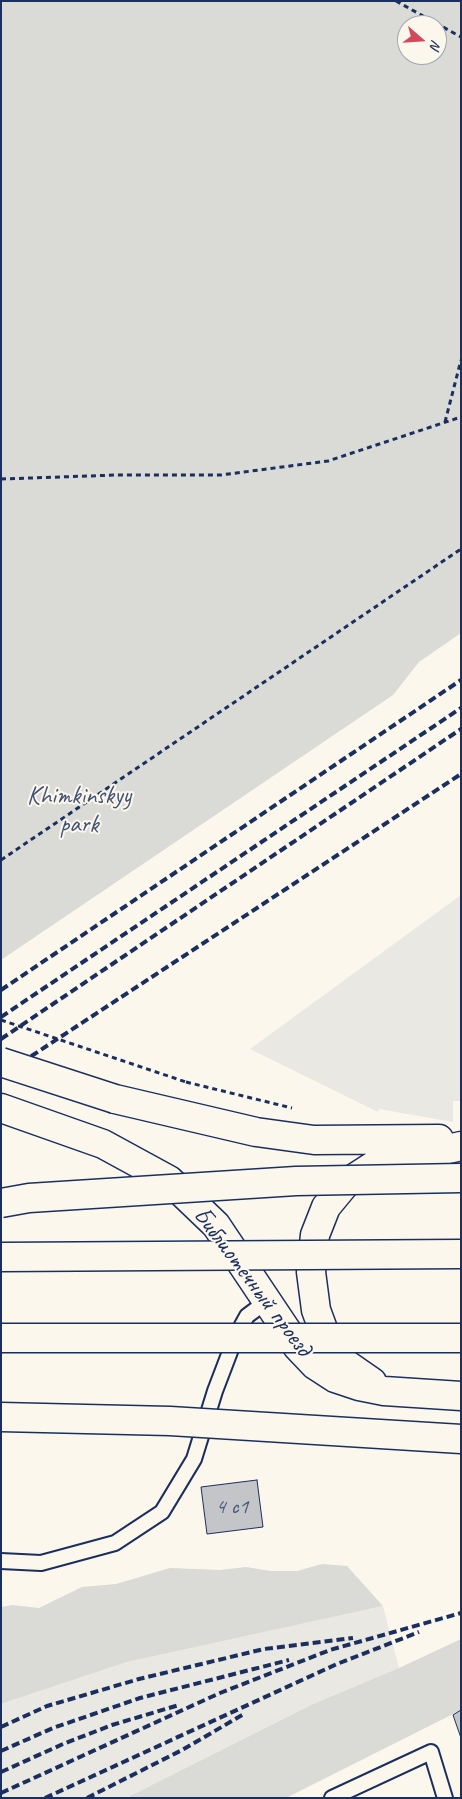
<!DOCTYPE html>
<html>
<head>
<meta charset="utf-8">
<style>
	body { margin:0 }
	#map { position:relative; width:462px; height:1799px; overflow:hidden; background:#fbf7ec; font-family:Caveat,sans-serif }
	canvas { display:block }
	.frame { position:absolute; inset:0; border:2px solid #1b2f5e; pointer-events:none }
	.north { position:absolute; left:397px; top:15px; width:50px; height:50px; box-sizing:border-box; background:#fbf7ec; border:1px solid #a1a7b3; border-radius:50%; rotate:109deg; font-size:14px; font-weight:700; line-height:20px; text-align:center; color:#1b2f5e }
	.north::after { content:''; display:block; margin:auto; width:18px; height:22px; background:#d1495b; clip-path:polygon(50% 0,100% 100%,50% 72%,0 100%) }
</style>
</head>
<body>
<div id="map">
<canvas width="462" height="1799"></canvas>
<div class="frame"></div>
<div class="north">N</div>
</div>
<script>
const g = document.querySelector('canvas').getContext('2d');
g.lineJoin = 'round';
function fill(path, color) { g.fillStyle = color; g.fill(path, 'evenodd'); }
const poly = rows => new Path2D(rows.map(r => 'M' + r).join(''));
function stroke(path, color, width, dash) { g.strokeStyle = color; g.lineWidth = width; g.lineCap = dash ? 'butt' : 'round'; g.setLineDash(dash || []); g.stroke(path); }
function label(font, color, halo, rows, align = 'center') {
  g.font = font + ' Caveat,sans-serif'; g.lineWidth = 4; g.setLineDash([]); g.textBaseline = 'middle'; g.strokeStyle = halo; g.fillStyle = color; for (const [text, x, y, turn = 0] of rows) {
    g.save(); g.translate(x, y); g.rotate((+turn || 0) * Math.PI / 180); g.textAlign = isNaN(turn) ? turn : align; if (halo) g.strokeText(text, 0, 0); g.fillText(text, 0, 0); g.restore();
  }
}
fill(poly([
	[461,895,461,1101,453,1101,453,1122,379,1109,378,1112,250,1049],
	[383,1606,399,1668,313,1704,126,1798,1,1798,1,1704,127,1662]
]), '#eae8e2');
fill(poly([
	[1,1,461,1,461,633,419,662,393,695,1,960],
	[407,25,437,25,437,55,407,55],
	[322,1564,347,1566,383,1606,127,1662,1,1704,1,1607,12,1605,39,1608,82,1587,116,1584,170,1568,220,1570,246,1567,271,1571,297,1571],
	[461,1639,461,1710,286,1798,126,1798,313,1704,399,1668]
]), '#dadad7');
const building = poly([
	[257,1480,263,1527,207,1534,201,1487,257,1480],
	[461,1710,461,1738,453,1715,461,1710]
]);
fill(building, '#c3c5c9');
stroke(building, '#1b2f5e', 1);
const lane = poly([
	[1,1561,41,1563,115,1543,162,1512,194,1459,215,1391,236,1336,247,1316,267,1301],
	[332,1798,431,1752,445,1798]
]);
const secondary = poly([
	[115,1099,256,1132,314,1140,439,1139],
	[1,1108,103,1144,169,1180,216,1225,297,1346,315,1365,335,1378,359,1386,384,1391,461,1396],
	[372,1382,346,1364,327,1340,316,1310,311,1272,315,1235,326,1207,345,1184,373,1166,461,1146]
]);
stroke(lane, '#1b2f5e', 18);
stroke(secondary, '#1b2f5e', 31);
stroke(poly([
	[396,1,461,37],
	[445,422,461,360],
	[1,479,117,475,221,475,328,461,461,417],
	[1,860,461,549],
	[186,1082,292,1108]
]), '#1b2f5e', 3, [5, 4]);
stroke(lane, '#fbf7ec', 14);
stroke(secondary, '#fbf7ec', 28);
stroke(poly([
	[1,990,461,680],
	[1,1017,461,708],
	[1,1039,461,729],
	[1,1076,461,774],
	[1,1727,47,1706,139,1679,264,1649,353,1638],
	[1,1751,53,1728,140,1698,289,1660],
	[1,1772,63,1744,112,1725,179,1705],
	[1,1793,220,1693,330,1650,461,1613],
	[45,1798,337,1664,419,1632],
	[87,1798,182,1750,244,1714]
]), '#1b2f5e', 4, [8, 4]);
const secondaryBridge = poly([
	[1,1062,115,1099]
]);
const primaryBridge = poly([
	[1,1203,29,1198,296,1181,461,1178],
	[1,1257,461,1254],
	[1,1338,461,1338],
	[1,1417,170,1421,461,1439]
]);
stroke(secondaryBridge, '#1b2f5e', 31, []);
stroke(primaryBridge, '#1b2f5e', 31, []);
stroke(poly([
	[1,1020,186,1082]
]), '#1b2f5e', 3, [5, 4]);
stroke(secondaryBridge, '#fbf7ec', 28);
stroke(primaryBridge, '#fbf7ec', 28);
label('22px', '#455479', null, [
	["4 с1",232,1507]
]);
label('25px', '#415176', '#fbf7ec', [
	["Khimkinskyy",79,796],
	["park",79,825]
]);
label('25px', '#1b2f5e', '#fbf7ec', [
	["Библиотечный проезд",252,1282,53]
]);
</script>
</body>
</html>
